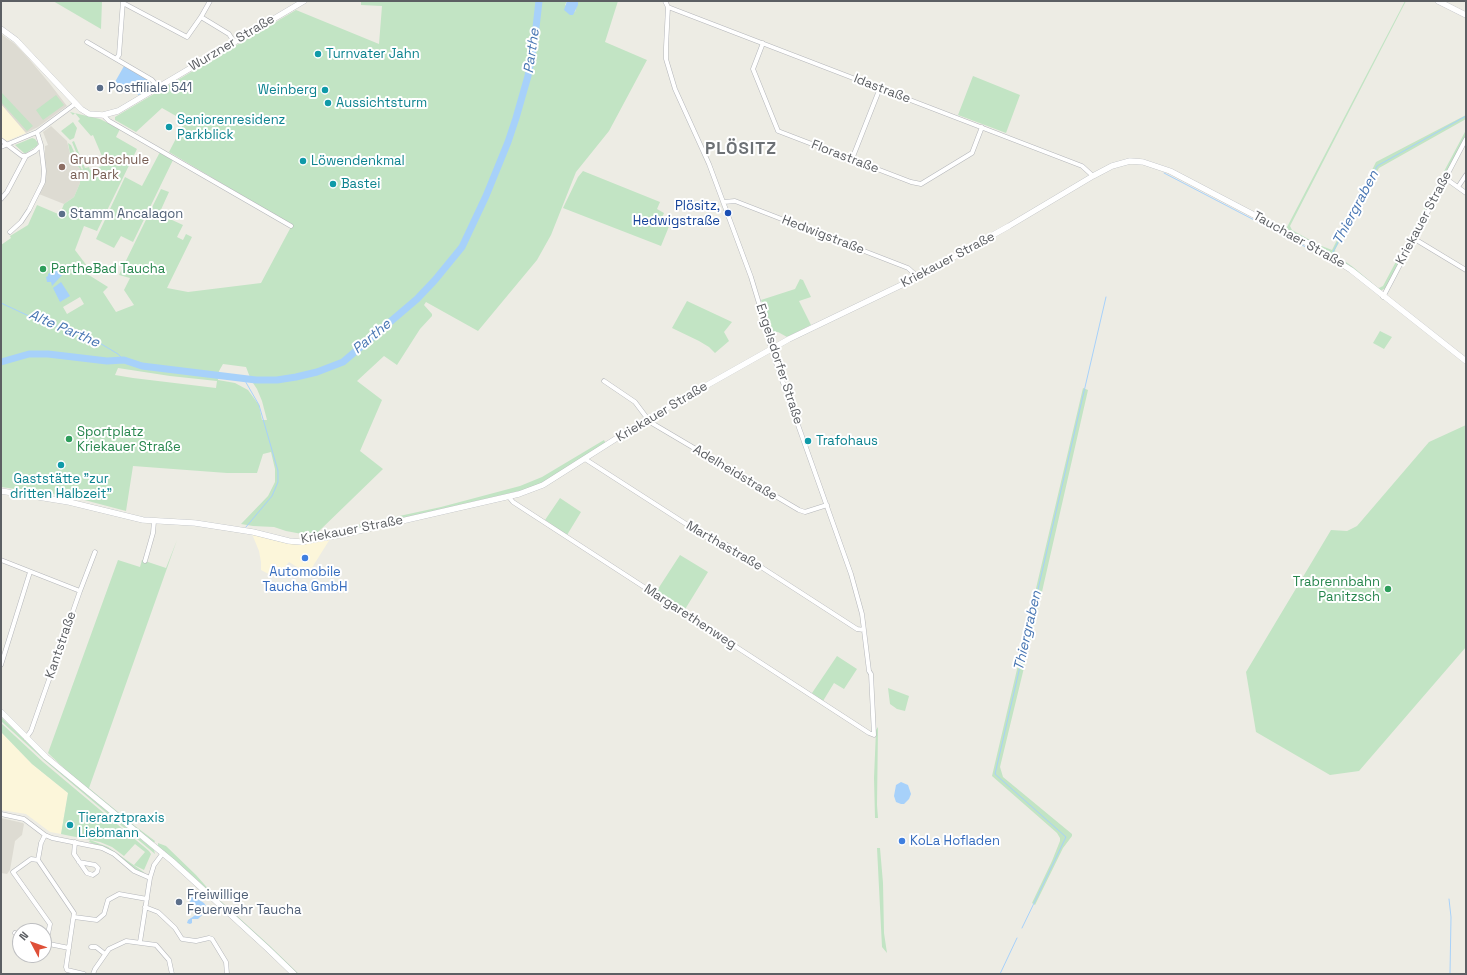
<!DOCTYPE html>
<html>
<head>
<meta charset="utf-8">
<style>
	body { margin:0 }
	#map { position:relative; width:1467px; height:975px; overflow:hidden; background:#edece4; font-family:"Space Grotesk",sans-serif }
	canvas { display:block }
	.frame { position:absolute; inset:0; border:2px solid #5c5f63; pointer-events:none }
	.north { position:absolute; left:12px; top:923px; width:40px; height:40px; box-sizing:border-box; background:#fff; border:1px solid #bebfc1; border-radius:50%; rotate:311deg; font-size:11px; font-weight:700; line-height:16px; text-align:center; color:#5c5f63 }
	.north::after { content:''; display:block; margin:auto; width:14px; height:18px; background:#df5038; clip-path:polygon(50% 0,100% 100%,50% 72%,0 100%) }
</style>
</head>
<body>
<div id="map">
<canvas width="1467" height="975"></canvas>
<div class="frame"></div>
<div class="north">N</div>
</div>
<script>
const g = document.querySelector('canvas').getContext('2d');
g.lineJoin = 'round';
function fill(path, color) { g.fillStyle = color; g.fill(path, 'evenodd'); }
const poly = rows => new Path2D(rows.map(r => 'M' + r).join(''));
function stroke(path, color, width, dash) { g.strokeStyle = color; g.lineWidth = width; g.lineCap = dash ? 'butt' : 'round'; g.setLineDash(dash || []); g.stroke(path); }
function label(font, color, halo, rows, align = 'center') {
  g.font = font + ' "Space Grotesk",sans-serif'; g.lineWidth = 4; g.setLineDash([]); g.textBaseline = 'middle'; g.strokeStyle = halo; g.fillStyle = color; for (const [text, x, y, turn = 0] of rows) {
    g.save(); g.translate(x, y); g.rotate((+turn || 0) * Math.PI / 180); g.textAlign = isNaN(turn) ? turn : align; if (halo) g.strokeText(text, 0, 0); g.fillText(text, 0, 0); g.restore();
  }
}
fill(poly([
	[1,104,26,133,7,141,1,137],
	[252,534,272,540,293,544,330,539,308,574,289,562,276,578,261,570,261,562,259,551],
	[1,732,32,764,68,793,61,834,50,832,26,814,1,810]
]), '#fcf6da');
fill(poly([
	[1,34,15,44,29,59,50,84,67,106,38,127,26,133,1,104],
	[51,126,67,141,71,158,80,169,80,183,74,197,64,204,39,194,45,179,45,146,48,145,43,132],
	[1,818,23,823,24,824,22,835,15,841,10,870,7,874,1,873]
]), '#dddbd2');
fill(poly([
	[53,1,102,1,101,29],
	[361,1,567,1,565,5,575,12,578,1,618,1,605,42,647,60,609,131,576,172,551,235,537,260,478,331,426,302,424,305,432,314,432,316,420,329,397,365,384,356,357,381,382,400,360,451,383,469,316,534,441,507,520,486,542,477,604,440,606,444,549,480,532,488,316,538,316,534,314,533,302,534,286,531,274,527,253,526,241,524,268,496,275,482,275,469,271,452,263,454,257,473,227,473,133,466,126,511,73,497,1,487,1,245,11,238,10,236,28,225,37,205,63,216,65,211,62,209,64,204,74,197,80,183,80,169,71,158,68,143,71,145,82,170,83,169,72,142,74,141,85,168,89,167,90,170,102,166,101,163,104,161,93,135,91,136,78,121,80,119,75,113,73,115,70,112,100,119,120,129,116,137,137,149,97,231,84,226,75,250,87,266,84,272,108,287,103,292,116,312,134,305,124,290,130,278,119,275,161,189,169,192,159,214,183,225,177,237,183,240,186,234,192,237,167,288,188,292,261,283,292,225,169,152,185,121,162,108,136,132,115,120,115,117,296,10,379,44,382,6,361,5],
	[80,297,84,304,67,314,63,307],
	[223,364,246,367,251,380,257,389,262,401,267,420,262,420,259,405,248,390,235,383,218,380,219,371],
	[118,368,170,376,217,381,216,388,133,378,115,375],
	[1405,1,1406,1,1290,226,1292,230,1319,245,1332,250,1376,162,1466,115,1466,119,1379,168,1335,250,1336,255,1353,267,1377,287,1379,288,1383,286,1466,130,1466,136,1386,288,1380,291,1286,229],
	[973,76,1020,95,1006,133,958,115],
	[1,92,33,126,27,131,1,102],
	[56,95,64,105,43,120,36,110],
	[73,122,77,128,74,138,70,140,61,131],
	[32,138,35,139,38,143,37,146,26,153,24,153,15,145],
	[160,152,173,160,133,242,121,236,114,248,96,239,125,177,142,186],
	[583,171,660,202,657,209,664,213,661,220,670,224,661,246,563,208,578,177],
	[800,279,803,280,811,297,799,301,811,325,787,337,778,332,771,332,761,300,795,289],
	[687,301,732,322,724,332,729,341,715,353,709,347,699,341,672,328],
	[1380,331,1392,337,1384,349,1373,343],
	[1083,388,1088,390,1036,618,1000,767,1003,777,1072,834,1072,836,1063,848,1035,905,1032,903,1052,861,1060,841,1060,838,1057,833,992,776],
	[1466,425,1466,647,1359,771,1330,775,1256,732,1246,672,1331,530,1347,531,1357,526,1429,442],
	[560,498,581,512,567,535,545,520],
	[177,540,89,788,135,826,155,841,154,843,142,834,68,772,48,753,118,560,140,567,142,560,166,568],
	[680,555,708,572,684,611,656,592],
	[837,656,857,669,844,689,834,683,823,701,812,693],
	[888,688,909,696,905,711,897,709,890,704],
	[1,717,45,759,154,850,155,854,44,760,1,721],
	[1,723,43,762,149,851,151,854,144,870,134,865,145,852,135,844,124,856,112,847,100,842,61,834,68,793,32,764,1,732],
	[878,727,877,805,878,818,875,818,874,778,876,730],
	[90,840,108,847,145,873,138,871,112,851,89,842],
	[158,843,166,846,196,875,212,893,269,945,299,974,297,974,197,880,158,846],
	[877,848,880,848,883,883,884,933,887,953,882,947]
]), '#c2e4c4');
fill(poly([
	[567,1,578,1,578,5,573,15,570,15,564,10],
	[124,66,151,81,150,83,153,86,139,95,115,82],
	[60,266,64,273,52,286,51,282,47,282,46,277,48,276,48,274],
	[61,282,70,296,60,302,53,288],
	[901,782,908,785,911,794,909,799,904,804,901,804,896,802,894,796,896,785],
	[191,894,193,894,196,898,204,903,206,906,205,912,198,919,192,919,192,923,190,924,187,923,188,920,197,914,199,910,196,905,193,905,190,902,188,898]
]), '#a7d1fa');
stroke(poly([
	[1164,173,1327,258],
	[1332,254,1377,166,1466,116],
	[1,303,31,317,93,339,118,354,124,360],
	[244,379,259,405,278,471,278,482,272,496,246,527],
	[1449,899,1451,917,1450,974],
	[1022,928,1066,837,995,774,1106,297],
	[1000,974,1017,938]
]), '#a7d1fa', 1);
stroke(poly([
	[1,362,29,354,48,354,107,361,124,360,142,366,256,380,277,380,296,377,317,372,343,362,417,299,435,280,462,247,486,196,508,142,516,118,528,76,534,45,539,1]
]), '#a7d1fa', 7);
const street = poly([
	[123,3,187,37,201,17,210,1],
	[668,7,1082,166,1093,176],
	[201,17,229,34,234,42],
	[87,42,152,80,158,87],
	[763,43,753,69,778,131,911,182,921,184,972,153,982,127],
	[116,59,119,55,123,1],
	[103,115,109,121,291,226],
	[1,140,22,156,26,156,35,151,41,145,37,132],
	[1,147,37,132,75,104],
	[852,159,880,88],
	[1445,178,1466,193],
	[1458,187,1466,175],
	[1,199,7,192,26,156],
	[724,202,735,201,908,268,918,277],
	[10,232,21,222,29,210,43,182,44,171,41,145],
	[1413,238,1466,270],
	[1383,297,1466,139],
	[604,381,635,402,650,422,799,510,805,512,827,505],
	[585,459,711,540,727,545,857,629,864,630],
	[509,497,513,502,869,733,874,735,871,674,869,671,862,614,851,574,771,349,768,333,751,277,709,164,675,89,666,59,666,47,668,7,665,1],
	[1,560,80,591],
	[145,561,153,533,154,521],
	[1,665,30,572],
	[26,738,31,731,80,591,95,552],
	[1,814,24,819,45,835,52,838,102,848,114,854,134,871,150,878],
	[45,835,41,843,38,860,74,913,66,967,67,970,84,974],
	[75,842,74,854,87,873,93,875,97,872,98,868,95,865,79,862],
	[38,860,31,859,13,872,50,924,46,944],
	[145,907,158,912,175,928,182,939,196,941,209,938,212,939,226,962,227,974],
	[74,917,97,920,104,914,108,900,119,894,147,899],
	[15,933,20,936],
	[140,942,150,878,154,865,163,853],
	[44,943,69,948],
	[91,947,96,947,105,954],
	[93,974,95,969,109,949,126,941,156,945,169,960,172,974]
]);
const secondary = poly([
	[1438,1,1466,15],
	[1,29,16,40,81,109,89,114,103,115,118,111,304,1],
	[1,491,69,502,143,520,195,523,253,532,289,541,301,542,345,534,519,494,543,485,647,419,789,339,918,277,1009,226,1093,176,1112,166,1130,161,1143,162,1170,171,1317,248,1351,270,1466,361],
	[1,712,46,757,172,861,267,948,294,974]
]);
stroke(street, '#b4b6ba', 5);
stroke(secondary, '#b3b6ba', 6);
stroke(street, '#fff', 4);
stroke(secondary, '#fff', 5.5);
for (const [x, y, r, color] of [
	[318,54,4,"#0f9aa8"],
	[100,88,4,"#5c6f8a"],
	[325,90,4,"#0f9aa8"],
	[328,103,4,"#0f9aa8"],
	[169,127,4,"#0f9aa8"],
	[303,161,4,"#0f9aa8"],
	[62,167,4,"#8d6e63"],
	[333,184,4,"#0f9aa8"],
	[728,213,4,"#1a4fb4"],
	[62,214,4,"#5c6f8a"],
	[43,269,4,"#2e9e5b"],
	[69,439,4,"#2e9e5b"],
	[808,441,4,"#0f9aa8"],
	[61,465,4,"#0f9aa8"],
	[305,558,4,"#3f7fe0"],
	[1388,589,4,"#2e9e5b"],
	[70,825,4,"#0f9aa8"],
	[902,841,4,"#3f7fe0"],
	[179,902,4,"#5c6f8a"]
]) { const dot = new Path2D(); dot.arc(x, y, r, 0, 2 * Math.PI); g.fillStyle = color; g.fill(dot); stroke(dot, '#fff', 1.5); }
label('13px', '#5c5f63', '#fff', [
	["Wurzner Straße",232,43,-31],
	["Idastraße",882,89,21],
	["Florastraße",845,157,21],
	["Kriekauer Straße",1424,218,-62],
	["Hedwigstraße",823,235,21],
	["Tauchaer Straße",1299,240,29],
	["Kriekauer Straße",948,260,-28],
	["Engelsdorfer Straße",779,364,72],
	["Kriekauer Straße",662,412,-31],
	["Adelheidstraße",735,473,31],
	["Kriekauer Straße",352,530,-11],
	["Marthastraße",724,546,30],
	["Margarethenweg",690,617,33],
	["Kantstraße",61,645,-71]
]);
label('13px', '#0d838f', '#fff', [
	["Turnvater Jahn",326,54],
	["Weinberg",317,90,"right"],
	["Aussichtsturm",336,103],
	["Seniorenresidenz",177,120],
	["Parkblick",177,135],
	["Löwendenkmal",311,161],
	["Bastei",341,184],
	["Trafohaus",816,441],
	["Gaststätte \"zur",61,479,"center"],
	["dritten Halbzeit\"",61,494,"center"],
	["Tierarztpraxis",78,818],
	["Liebmann",78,833]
], 'left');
label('13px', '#4e5e75', '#fff', [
	["Postfiliale 541",108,88],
	["Stamm Ancalagon",70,214],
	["Freiwillige",187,895],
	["Feuerwehr Taucha",187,910]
], 'left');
label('13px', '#785e54', '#fff', [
	["Grundschule",70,160],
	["am Park",70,175]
], 'left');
label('13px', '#164399', '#fff', [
	["Plösitz,",720,206],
	["Hedwigstraße",720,221]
], 'right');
label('13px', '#27864d', '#fff', [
	["PartheBad Taucha",51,269],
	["Sportplatz",77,432],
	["Kriekauer Straße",77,447],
	["Trabrennbahn",1380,582,"right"],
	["Panitzsch",1380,597,"right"]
], 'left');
label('13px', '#366cbe', '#fff', [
	["Automobile",305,572],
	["Taucha GmbH",305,587],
	["KoLa Hofladen",910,841,"left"]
]);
label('italic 14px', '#4876b3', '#fff', [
	["Parthe",532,51,-82],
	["Thiergraben",1356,208,-62],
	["Alte Parthe",64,329,23],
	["Parthe",372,337,-40],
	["Thiergraben",1028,631,-77]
]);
g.letterSpacing = '1px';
label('bold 17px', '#6d7175', '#fff', [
	["PLÖSITZ",741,149]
]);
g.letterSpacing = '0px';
</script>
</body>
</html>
